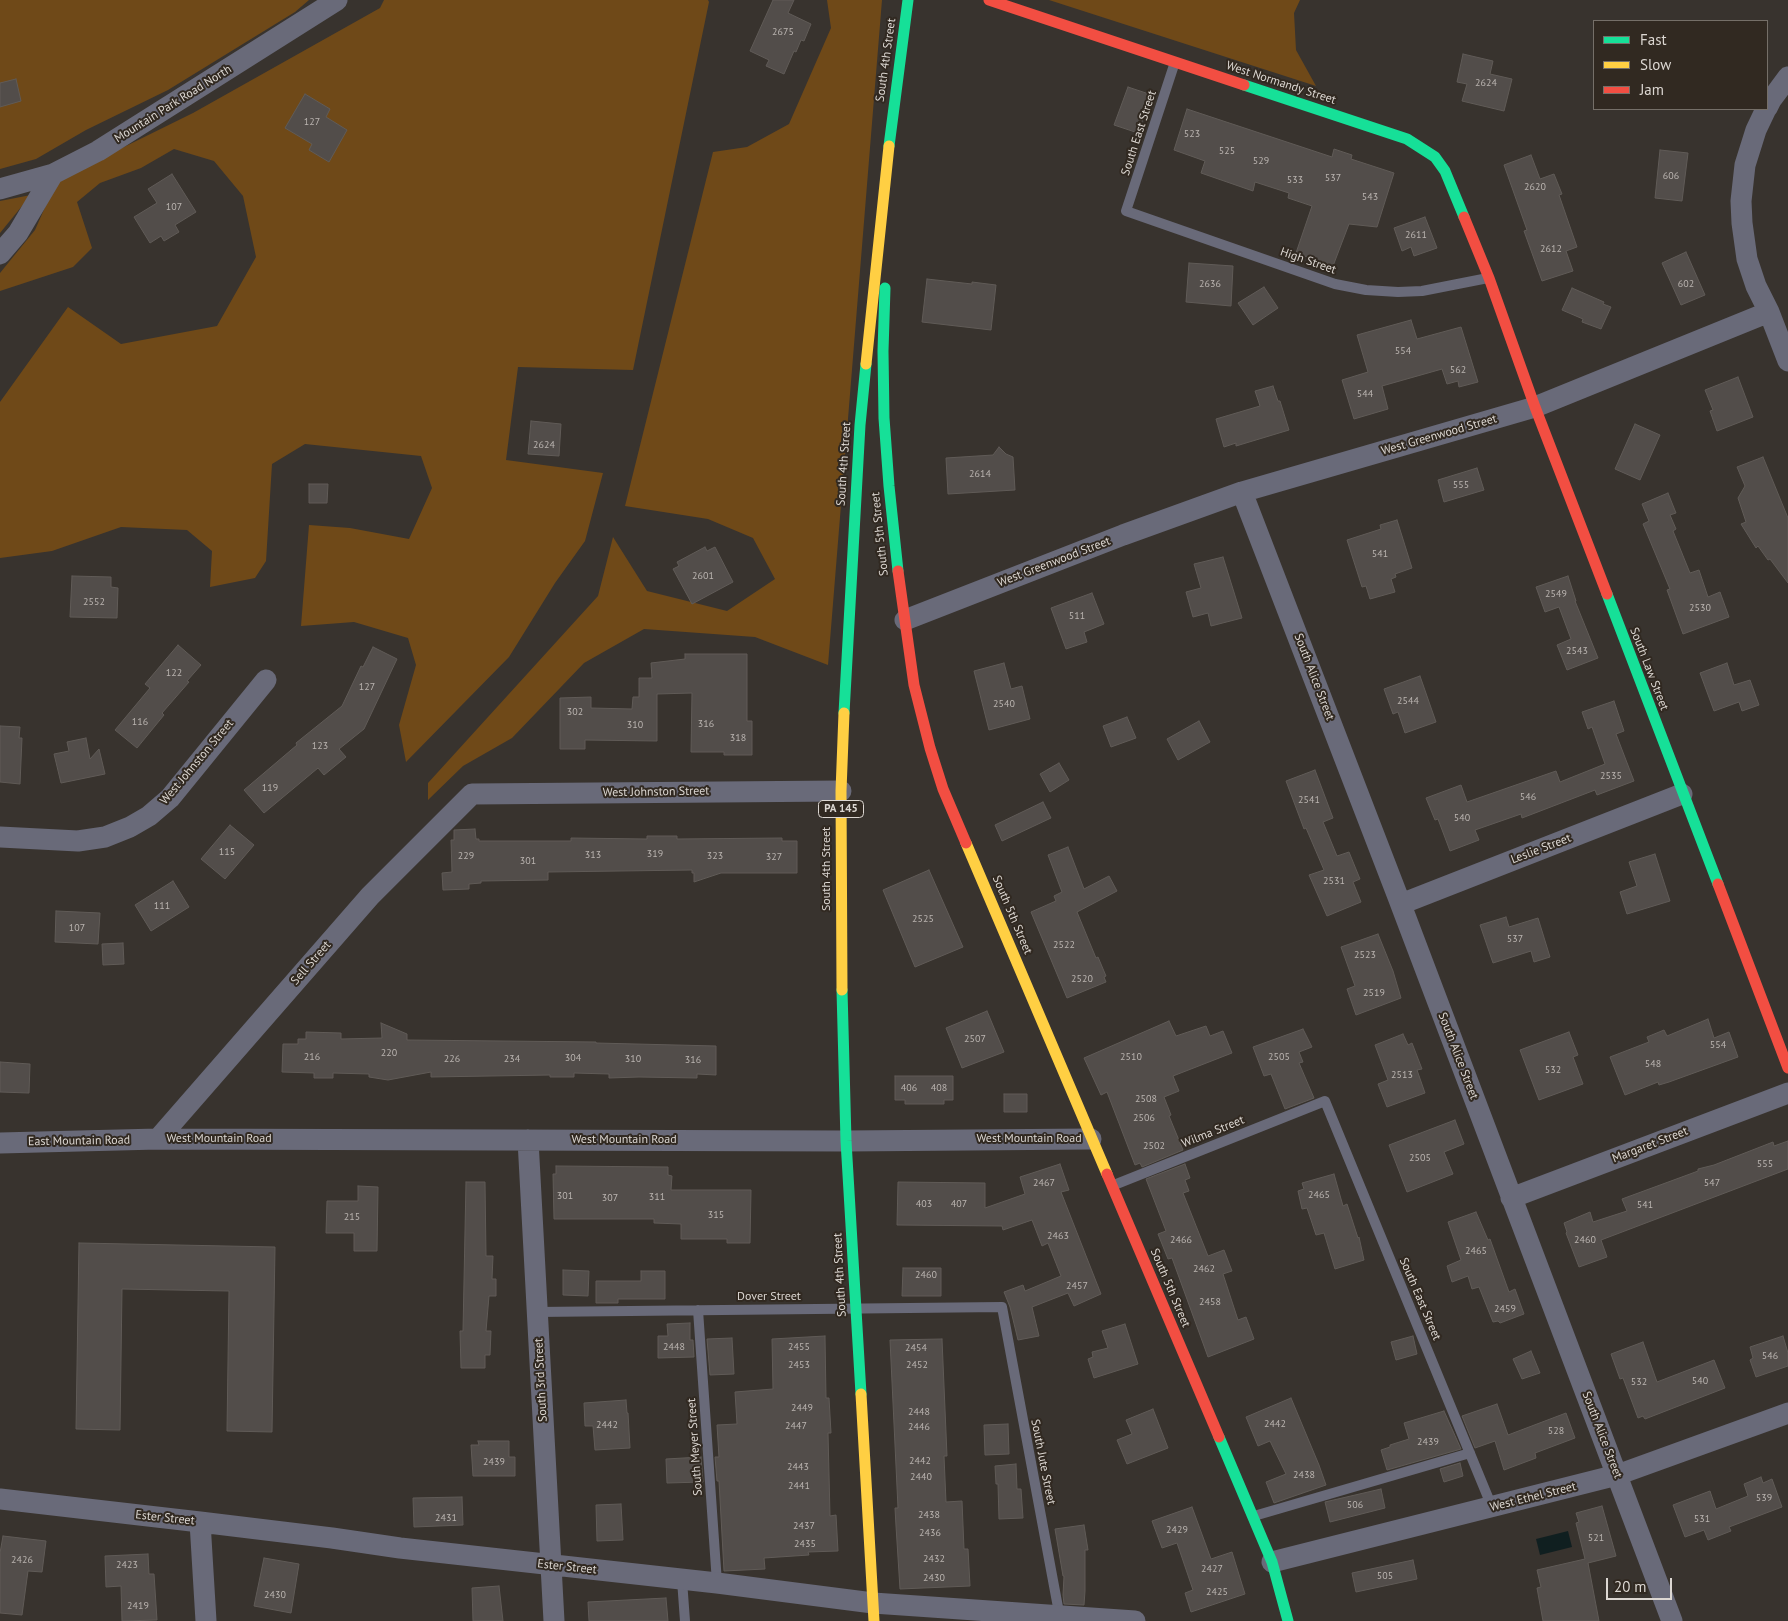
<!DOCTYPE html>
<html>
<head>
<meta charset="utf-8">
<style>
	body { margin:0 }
	#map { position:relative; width:1788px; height:1621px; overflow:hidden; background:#38332e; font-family:"PT Sans",sans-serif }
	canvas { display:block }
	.legend { position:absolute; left:1593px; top:20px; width:175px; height:90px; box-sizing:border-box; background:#312921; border:1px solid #756f68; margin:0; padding:6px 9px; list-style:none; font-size:15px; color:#dcd7d2 }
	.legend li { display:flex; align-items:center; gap:10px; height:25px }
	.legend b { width:25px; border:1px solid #756f68 }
	.scale { position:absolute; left:1606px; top:1578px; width:66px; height:22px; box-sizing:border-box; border:2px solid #dcd7d2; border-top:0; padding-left:6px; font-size:15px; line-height:18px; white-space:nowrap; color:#dcd7d2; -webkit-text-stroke:4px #312921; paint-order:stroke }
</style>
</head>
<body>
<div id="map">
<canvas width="1788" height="1621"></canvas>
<ul class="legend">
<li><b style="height:6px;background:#16e098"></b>Fast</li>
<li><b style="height:6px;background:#ffcf43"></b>Slow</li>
<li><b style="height:6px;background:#f24e42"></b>Jam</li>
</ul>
<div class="scale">20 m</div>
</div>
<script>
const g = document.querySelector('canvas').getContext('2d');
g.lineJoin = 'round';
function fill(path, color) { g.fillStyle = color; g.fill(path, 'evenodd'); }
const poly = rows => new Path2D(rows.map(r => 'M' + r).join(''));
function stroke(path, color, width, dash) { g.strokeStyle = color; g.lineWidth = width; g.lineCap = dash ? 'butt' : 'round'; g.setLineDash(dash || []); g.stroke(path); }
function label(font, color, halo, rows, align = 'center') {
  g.font = font + ' "PT Sans",sans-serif'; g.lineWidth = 4; g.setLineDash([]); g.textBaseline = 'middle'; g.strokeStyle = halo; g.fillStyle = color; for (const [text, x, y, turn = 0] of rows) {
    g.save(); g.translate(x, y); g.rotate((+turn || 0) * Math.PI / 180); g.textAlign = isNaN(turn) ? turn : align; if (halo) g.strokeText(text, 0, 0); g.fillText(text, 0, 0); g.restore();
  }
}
fill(poly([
	[0,0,309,0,295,12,168,90,86,130,36,159,0,169],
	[384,0,708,0,709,2,633,370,518,367,506,460,603,473,585,541,555,583,509,657,406,762,399,725,416,665,408,638,354,622,301,626,309,525,350,528,409,539,432,488,421,456,305,444,272,464,266,561,255,578,210,587,212,551,187,530,121,527,52,551,0,558,0,402,68,307,121,344,217,326,256,257,243,196,214,161,174,149,141,168,100,183,77,202,92,248,73,267,0,291,0,273,35,230,57,180,193,113,380,8],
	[827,0,882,0,828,665,755,637,644,629,584,663,512,738,463,766,428,800,428,783,598,596,613,537,647,591,727,611,775,579,753,538,708,519,625,506,713,152,747,147,789,124,831,28],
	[1049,0,1300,0,1294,13,1296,50,1316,86],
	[31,195,0,233,0,201]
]), '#6f4918');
fill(poly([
	[1568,1531,1572,1547,1540,1555,1536,1539]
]), '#101f20');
const building = poly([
	[773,0,794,0,788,13,811,24,804,41,801,40,796,52,794,51,784,74,766,66,769,60,750,51,773,0],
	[1463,54,1493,61,1490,74,1512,79,1504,111,1462,101,1467,84,1457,82,1463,54],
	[16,79,21,101,0,107,0,83,16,79],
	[1128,87,1149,94,1146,101,1149,102,1138,133,1114,125,1128,87],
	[305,94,330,109,326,117,347,130,329,162,309,150,312,144,285,128,305,94],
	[1187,109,1332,157,1334,149,1352,155,1351,159,1394,173,1377,227,1349,224,1333,266,1296,253,1312,206,1288,198,1289,193,1255,182,1253,191,1201,173,1205,161,1174,150,1187,109],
	[1660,150,1688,153,1682,201,1655,198,1660,150],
	[1531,155,1540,179,1554,174,1562,194,1559,195,1577,247,1566,251,1573,271,1542,281,1524,231,1527,230,1504,165,1531,155],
	[172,174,196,212,175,225,179,232,164,241,161,236,150,243,134,217,157,203,148,189,172,174],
	[1425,217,1437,248,1414,256,1411,247,1402,251,1394,228,1425,217],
	[1686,252,1705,295,1681,305,1662,263,1686,252],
	[1189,263,1233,266,1231,306,1186,302,1189,263],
	[927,279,972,284,972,282,996,285,991,330,922,322,927,279],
	[1264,287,1278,308,1253,325,1238,303,1264,287],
	[1572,288,1604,302,1603,304,1611,307,1601,329,1582,322,1583,319,1562,310,1572,288],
	[1411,320,1417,339,1461,327,1478,382,1459,387,1458,381,1447,384,1442,369,1382,386,1388,409,1354,419,1342,380,1368,372,1357,335,1411,320],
	[1738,377,1753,417,1717,431,1710,411,1713,410,1705,390,1738,377],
	[1273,386,1278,401,1280,401,1289,430,1236,446,1236,443,1224,447,1216,419,1260,406,1255,391,1273,386],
	[531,421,561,424,559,456,528,454,531,421],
	[1635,424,1660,435,1640,480,1615,469,1635,424],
	[999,447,1006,454,1013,457,1015,490,948,494,946,458,993,455,999,447],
	[1763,457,1788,518,1788,583,1770,559,1768,560,1758,546,1756,548,1741,524,1746,522,1738,498,1745,486,1737,467,1763,457],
	[1477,468,1484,490,1444,502,1438,480,1477,468],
	[309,484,328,484,327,503,309,503,309,484],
	[1668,493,1676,513,1670,515,1676,529,1673,531,1690,573,1699,570,1708,597,1720,592,1729,617,1683,634,1667,590,1670,589,1643,524,1649,521,1642,504,1668,493],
	[1397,520,1412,568,1395,574,1396,577,1391,579,1395,592,1370,599,1366,586,1362,587,1347,540,1381,529,1380,525,1397,520],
	[705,547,707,551,715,547,733,582,692,604,673,569,679,566,677,562,705,547],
	[1223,557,1242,618,1211,626,1208,613,1193,617,1186,592,1201,588,1194,564,1223,557],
	[72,576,111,577,111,587,118,588,117,618,70,617,72,576],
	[1568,576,1576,601,1575,601,1598,658,1567,670,1557,645,1571,639,1559,607,1545,612,1536,587,1568,576],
	[1092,593,1104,624,1084,632,1087,642,1066,649,1051,608,1092,593],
	[178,645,201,665,187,681,189,682,162,713,164,715,137,748,115,730,150,688,145,684,178,645],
	[373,647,397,659,364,729,339,749,346,757,324,775,318,768,264,813,244,790,297,745,296,743,342,706,361,666,363,667,373,647],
	[685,654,747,654,747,721,752,721,752,755,724,755,724,752,691,752,692,693,657,694,657,741,585,740,585,749,560,749,560,698,591,697,591,708,632,709,633,697,639,697,639,678,652,678,651,663,685,659,685,654],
	[1004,663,1011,689,1022,686,1030,719,989,730,974,671,1004,663],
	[1727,663,1734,685,1750,680,1759,705,1742,711,1739,702,1714,711,1700,673,1727,663],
	[1420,676,1436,722,1405,733,1398,712,1393,714,1384,689,1420,676],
	[1614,701,1624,731,1616,734,1634,781,1597,795,1595,790,1522,818,1521,814,1475,830,1479,840,1450,851,1438,819,1435,820,1426,798,1461,785,1467,802,1556,771,1560,782,1605,764,1592,727,1588,729,1582,712,1614,701],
	[1127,717,1136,738,1111,747,1103,726,1127,717],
	[1199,721,1210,742,1178,760,1167,739,1199,721],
	[0,726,20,727,19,738,22,738,20,784,0,782,0,726],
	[86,738,90,759,99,749,105,774,61,783,54,754,69,751,67,742,86,738],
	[1059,763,1069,780,1050,792,1040,774,1059,763],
	[1315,770,1333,818,1323,822,1337,856,1349,852,1360,879,1353,882,1361,902,1327,916,1309,875,1324,870,1306,828,1304,829,1286,781,1315,770],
	[1043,802,1051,818,1002,841,995,825,1043,802],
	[230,825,254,845,225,879,201,859,230,825],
	[475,829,476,839,479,839,479,841,571,841,571,838,647,839,647,836,677,836,677,839,782,838,782,841,797,841,797,873,721,873,694,882,694,873,692,873,692,870,548,872,548,880,481,881,481,883,469,884,469,889,443,890,442,873,452,872,451,840,454,840,454,830,475,829],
	[1068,847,1084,889,1109,876,1117,891,1077,912,1096,958,1098,957,1106,976,1104,977,1106,982,1067,998,1031,912,1056,901,1054,896,1062,892,1048,855,1068,847],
	[1655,854,1670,901,1627,914,1620,892,1637,886,1629,862,1655,854],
	[929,870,963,947,915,967,883,890,929,870],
	[173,881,189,907,151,931,135,905,173,881],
	[56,911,100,913,98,944,55,942,56,911],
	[1506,917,1509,927,1538,918,1550,957,1534,962,1531,951,1493,963,1480,925,1506,917],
	[1378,934,1393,971,1401,998,1356,1015,1347,989,1355,986,1341,947,1378,934],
	[123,943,124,964,103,965,102,944,123,943],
	[987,1011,1004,1052,962,1068,946,1028,987,1011],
	[1708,1019,1714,1038,1729,1032,1738,1057,1669,1082,1659,1085,1658,1082,1625,1095,1610,1057,1649,1042,1647,1037,1664,1030,1667,1036,1708,1019],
	[1169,1021,1176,1036,1206,1026,1210,1036,1223,1031,1232,1053,1173,1076,1179,1091,1164,1097,1171,1115,1169,1116,1183,1150,1142,1167,1140,1163,1135,1165,1107,1092,1101,1095,1084,1058,1169,1021],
	[381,1023,407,1034,407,1040,596,1042,596,1043,716,1046,716,1075,697,1074,697,1078,639,1077,609,1078,609,1074,574,1073,574,1077,550,1077,550,1075,431,1077,431,1072,388,1080,369,1077,369,1074,333,1073,333,1078,314,1078,314,1073,282,1072,283,1044,298,1044,298,1039,306,1039,306,1032,341,1033,341,1039,382,1038,381,1023],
	[1303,1029,1312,1047,1299,1052,1303,1062,1299,1063,1314,1098,1285,1109,1271,1074,1264,1076,1253,1047,1303,1029],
	[1569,1032,1578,1055,1573,1057,1583,1084,1539,1100,1520,1050,1569,1032],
	[1403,1034,1408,1045,1412,1043,1422,1069,1417,1070,1425,1093,1387,1107,1378,1084,1388,1080,1375,1045,1403,1034],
	[0,1062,30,1064,29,1093,0,1092,0,1062],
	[895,1076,953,1076,953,1100,944,1100,944,1104,905,1104,905,1100,895,1100,895,1076],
	[1004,1094,1027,1094,1027,1112,1004,1112,1004,1094],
	[1455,1120,1464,1144,1444,1152,1453,1174,1407,1192,1389,1145,1455,1120],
	[1788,1141,1788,1169,1601,1240,1607,1257,1579,1267,1566,1233,1567,1232,1564,1223,1590,1212,1593,1222,1627,1211,1622,1199,1690,1174,1698,1171,1698,1169,1714,1165,1773,1142,1774,1146,1788,1141],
	[1060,1164,1069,1190,1061,1192,1101,1294,1074,1306,1068,1293,1032,1307,1039,1336,1018,1340,1010,1307,1004,1292,1023,1285,1025,1291,1061,1276,1048,1243,1042,1246,1032,1220,1003,1230,1002,1226,897,1225,898,1182,985,1183,985,1208,1025,1194,1020,1177,1060,1164],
	[1185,1164,1190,1178,1185,1180,1189,1191,1183,1193,1208,1256,1224,1250,1232,1271,1223,1274,1238,1320,1246,1317,1254,1339,1208,1357,1172,1258,1168,1259,1158,1234,1166,1231,1146,1179,1185,1164],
	[556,1166,668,1167,668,1175,672,1176,671,1190,751,1190,750,1243,727,1243,727,1239,681,1239,681,1224,654,1223,654,1219,554,1219,553,1174,556,1174,556,1166],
	[1334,1174,1343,1206,1347,1204,1358,1238,1359,1237,1364,1260,1335,1269,1324,1233,1316,1235,1307,1208,1302,1209,1298,1191,1304,1189,1302,1183,1334,1174],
	[466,1182,485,1182,486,1256,493,1256,492,1279,496,1279,496,1296,489,1296,486,1331,491,1331,490,1355,485,1355,485,1368,461,1368,460,1331,463,1331,466,1182],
	[358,1186,378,1187,377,1251,354,1251,354,1233,326,1233,327,1201,358,1201,358,1186],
	[1476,1212,1488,1240,1490,1239,1509,1292,1515,1289,1524,1314,1500,1323,1498,1321,1493,1322,1479,1287,1472,1289,1468,1276,1452,1282,1447,1266,1461,1260,1448,1222,1476,1212],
	[79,1243,275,1247,272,1432,227,1431,229,1291,174,1290,122,1289,120,1430,76,1429,79,1243],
	[903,1268,941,1268,941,1296,902,1296,903,1268],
	[563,1270,589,1271,588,1296,563,1295,563,1270],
	[641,1271,665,1271,665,1299,618,1299,618,1303,596,1303,596,1281,641,1281,641,1271],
	[690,1323,690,1340,693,1340,694,1357,658,1358,658,1336,668,1336,667,1324,690,1323],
	[1125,1324,1138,1364,1094,1378,1088,1359,1093,1357,1092,1352,1108,1348,1102,1331,1125,1324],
	[825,1336,826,1398,829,1398,831,1433,828,1433,830,1516,836,1515,838,1551,808,1552,809,1555,764,1558,765,1569,724,1571,719,1481,717,1481,715,1457,719,1457,717,1425,737,1424,735,1392,773,1389,772,1339,825,1336],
	[1413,1336,1417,1354,1396,1360,1391,1342,1413,1336],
	[1783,1336,1788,1353,1788,1366,1756,1377,1750,1360,1753,1358,1750,1347,1783,1336],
	[732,1338,734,1374,710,1375,707,1339,732,1338],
	[942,1339,947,1456,944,1456,946,1502,962,1501,964,1549,968,1549,970,1586,900,1589,896,1526,895,1508,898,1508,890,1340,942,1339],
	[1643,1342,1657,1382,1714,1360,1725,1388,1645,1419,1643,1416,1638,1418,1623,1378,1620,1379,1611,1354,1643,1342],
	[1531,1351,1540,1373,1522,1379,1513,1359,1531,1351],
	[1291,1398,1319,1465,1326,1485,1274,1503,1266,1482,1286,1474,1270,1441,1258,1446,1246,1417,1291,1398],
	[626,1400,627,1413,628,1413,630,1448,595,1450,593,1426,585,1426,584,1403,626,1400],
	[1497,1404,1508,1435,1566,1413,1575,1438,1535,1453,1536,1458,1504,1470,1495,1441,1475,1448,1462,1416,1497,1404],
	[1153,1409,1168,1448,1127,1464,1117,1440,1132,1434,1126,1420,1153,1409],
	[1444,1411,1461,1449,1387,1470,1381,1450,1390,1447,1390,1445,1409,1439,1404,1423,1444,1411],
	[1008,1424,1009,1454,985,1455,984,1425,1008,1424],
	[478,1441,509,1441,509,1457,515,1457,515,1476,473,1476,471,1445,479,1445,478,1441],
	[701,1457,703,1482,667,1483,666,1459,701,1457],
	[1460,1463,1463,1476,1444,1482,1440,1469,1460,1463],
	[1016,1464,1017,1489,1021,1489,1023,1518,999,1519,998,1484,996,1484,995,1466,1016,1464],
	[1761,1477,1763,1483,1772,1479,1782,1507,1729,1527,1731,1531,1708,1540,1704,1530,1685,1537,1673,1505,1710,1491,1716,1509,1748,1496,1744,1484,1761,1477],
	[1381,1489,1385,1508,1330,1522,1325,1502,1381,1489],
	[462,1497,463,1525,414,1527,413,1498,462,1497],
	[621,1504,623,1540,597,1541,596,1505,621,1504],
	[1602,1506,1616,1556,1588,1563,1599,1621,1543,1621,1537,1588,1541,1587,1537,1570,1585,1559,1576,1523,1579,1522,1576,1513,1602,1506],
	[1192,1507,1211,1559,1232,1552,1245,1594,1191,1612,1185,1593,1193,1590,1177,1543,1162,1548,1152,1521,1192,1507],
	[1084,1525,1088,1550,1085,1550,1085,1591,1084,1605,1064,1604,1063,1595,1064,1576,1063,1576,1055,1529,1084,1525],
	[3,1536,46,1541,42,1572,28,1571,22,1615,0,1613,0,1553,3,1536],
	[148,1554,149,1574,154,1574,157,1620,122,1621,121,1586,106,1587,105,1556,148,1554],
	[264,1558,299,1564,291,1613,254,1606,264,1558],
	[1413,1560,1417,1579,1356,1592,1352,1573,1413,1560],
	[499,1586,503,1621,473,1621,472,1588,499,1586],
	[666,1598,668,1621,589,1621,588,1602,666,1598]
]);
fill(building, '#524d4a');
stroke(building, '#605b57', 1);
stroke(poly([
	[1175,62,1126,211,1335,284,1366,290,1398,292,1422,291,1488,278],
	[1114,1185,1325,1101,1492,1507],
	[698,1310,717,1583],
	[537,1312,1002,1307,1060,1618],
	[1254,1516,1470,1453],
	[682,1580,685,1621]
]), '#696a79', 10);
stroke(poly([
	[1767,108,1771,100,1788,77],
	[1766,109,1756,130,1745,165,1741,201,1742,223,1747,259,1756,286,1769,312,1788,361],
	[0,189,53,174,98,151,337,0],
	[0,254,18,233,53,174],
	[1242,492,1398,897,1672,1621],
	[905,620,1123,535,1242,492,1535,407,1769,312],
	[0,837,78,841,105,837,130,827,149,816,170,798,266,680],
	[1401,904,1682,794],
	[158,1139,370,896,472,794,841,791],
	[528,1140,554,1621],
	[0,1143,158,1139,846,1141,1091,1139],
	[1511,1198,1788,1093],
	[0,1499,200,1522,332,1538,400,1548,717,1583,873,1603,1135,1621],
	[200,1522,206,1621],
	[1272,1562,1617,1475,1788,1413]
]), '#696a79', 21);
stroke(poly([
	[1244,85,1407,139,1435,157,1445,171,1464,217],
	[889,146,908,0],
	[885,288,883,351,884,418,889,486,898,571],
	[1607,594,1718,884],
	[844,713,860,425,866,364],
	[842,990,846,1141,861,1394],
	[1219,1437,1272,1562,1288,1621]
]), '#16e098', 11);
stroke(poly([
	[866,364,889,146],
	[966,843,1107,1174],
	[842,990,841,791,844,713],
	[861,1394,874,1621]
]), '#ffcf43', 11);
stroke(poly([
	[989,0,1244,85],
	[1464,217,1489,278,1535,407,1607,594],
	[898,571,914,685,930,748,943,789,966,843],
	[1718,884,1788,1068],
	[1107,1174,1219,1437]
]), '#f24e42', 11);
label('10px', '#bab4b0', null, [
	["2675",783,32],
	["2624",1486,83],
	["127",312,122],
	["523",1192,134],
	["525",1227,151],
	["529",1261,161],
	["606",1671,176],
	["537",1333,178],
	["533",1295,180],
	["2620",1535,187],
	["543",1370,197],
	["107",174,207],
	["2611",1416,235],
	["2612",1551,249],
	["2636",1210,284],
	["602",1686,284],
	["554",1403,351],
	["562",1458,370],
	["544",1365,394],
	["2624",544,445],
	["2614",980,474],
	["555",1461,485],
	["541",1380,554],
	["2601",703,576],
	["2549",1556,594],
	["2552",94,602],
	["2530",1700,608],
	["511",1077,616],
	["2543",1577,651],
	["122",174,673],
	["127",367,687],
	["2544",1408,701],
	["2540",1004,704],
	["302",575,712],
	["116",140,722],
	["316",706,724],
	["310",635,725],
	["318",738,738],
	["123",320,746],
	["2535",1611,776],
	["119",270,788],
	["546",1528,797],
	["2541",1309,800],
	["540",1462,818],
	["115",227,852],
	["319",655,854],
	["313",593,855],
	["229",466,856],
	["323",715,856],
	["327",774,857],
	["301",528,861],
	["2531",1334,881],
	["111",162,906],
	["2525",923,919],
	["107",77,928],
	["537",1515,939],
	["2522",1064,945],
	["2523",1365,955],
	["2520",1082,979],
	["2519",1374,993],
	["2507",975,1039],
	["554",1718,1045],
	["220",389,1053],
	["216",312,1057],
	["2510",1131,1057],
	["2505",1279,1057],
	["304",573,1058],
	["226",452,1059],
	["234",512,1059],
	["310",633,1059],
	["316",693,1060],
	["548",1653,1064],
	["532",1553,1070],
	["2513",1402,1075],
	["406",909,1088],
	["408",939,1088],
	["2508",1146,1099],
	["2506",1144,1118],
	["2502",1154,1146],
	["2505",1420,1158],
	["555",1765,1164],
	["2467",1044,1183],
	["547",1712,1183],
	["2465",1319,1195],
	["301",565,1196],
	["311",657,1197],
	["307",610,1198],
	["403",924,1204],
	["407",959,1204],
	["541",1645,1205],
	["315",716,1215],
	["215",352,1217],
	["2463",1058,1236],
	["2466",1181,1240],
	["2460",1585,1240],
	["2465",1476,1251],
	["2462",1204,1269],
	["2460",926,1275],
	["2457",1077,1286],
	["2458",1210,1302],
	["2459",1505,1309],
	["2448",674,1347],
	["2455",799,1347],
	["2454",916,1348],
	["546",1770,1356],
	["2453",799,1365],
	["2452",917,1365],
	["540",1700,1381],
	["532",1639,1382],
	["2449",802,1408],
	["2448",919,1412],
	["2442",1275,1424],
	["2442",607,1425],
	["2447",796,1426],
	["2446",919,1427],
	["528",1556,1431],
	["2439",1428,1442],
	["2442",920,1461],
	["2439",494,1462],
	["2443",798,1467],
	["2438",1304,1475],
	["2440",921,1477],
	["2441",799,1486],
	["539",1764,1498],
	["506",1355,1505],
	["2438",929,1515],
	["2431",446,1518],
	["531",1702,1519],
	["2437",804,1526],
	["2429",1177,1530],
	["2436",930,1533],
	["521",1596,1538],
	["2435",805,1544],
	["2432",934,1559],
	["2426",22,1560],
	["2423",127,1565],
	["2427",1212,1569],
	["505",1385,1576],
	["2430",934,1578],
	["2425",1217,1592],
	["2430",275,1595],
	["2419",138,1606]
]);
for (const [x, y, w] of [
	[841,809,45]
]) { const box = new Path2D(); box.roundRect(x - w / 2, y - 8.5, w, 17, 4); g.fillStyle = '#312921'; g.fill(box); stroke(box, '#dcd7d2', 1); }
label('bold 11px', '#dcd7d2', null, [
	["PA 145",841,809]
]);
label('12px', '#dcd7d2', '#312921', [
	["South 4th Street",886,60,-82],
	["West Normandy Street",1281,83,18],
	["Mountain Park Road North",173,104,-32],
	["South East Street",1139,133,-72],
	["High Street",1308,261,19],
	["West Greenwood Street",1439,435,-16],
	["South 4th Street",844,464,-86],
	["South 5th Street",880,534,-96],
	["West Greenwood Street",1054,562,-21],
	["South Law Street",1649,669,69],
	["South Alice Street",1314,677,69],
	["West Johnston Street",197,762,-50],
	["West Johnston Street",656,792,-1],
	["Leslie Street",1541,849,-21],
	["South 4th Street",827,869,-90],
	["South 5th Street",1012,915,67],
	["Sell Street",311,963,-49],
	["South Alice Street",1458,1056,69],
	["Wilma Street",1213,1132,-22],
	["West Mountain Road",219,1139],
	["West Mountain Road",1029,1139],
	["West Mountain Road",624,1140],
	["East Mountain Road",79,1141,-1],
	["Margaret Street",1650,1145,-21],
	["South 4th Street",840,1275,-93],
	["South 5th Street",1170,1288,67],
	["Dover Street",769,1297],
	["South East Street",1420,1299,67],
	["South 3rd Street",541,1380,-93],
	["South Alice Street",1602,1435,69],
	["South Meyer Street",695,1447,-94],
	["South Jute Street",1043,1462,79],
	["West Ethel Street",1533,1497,-14],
	["Ester Street",165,1518,6],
	["Ester Street",567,1567,6]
]);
</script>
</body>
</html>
